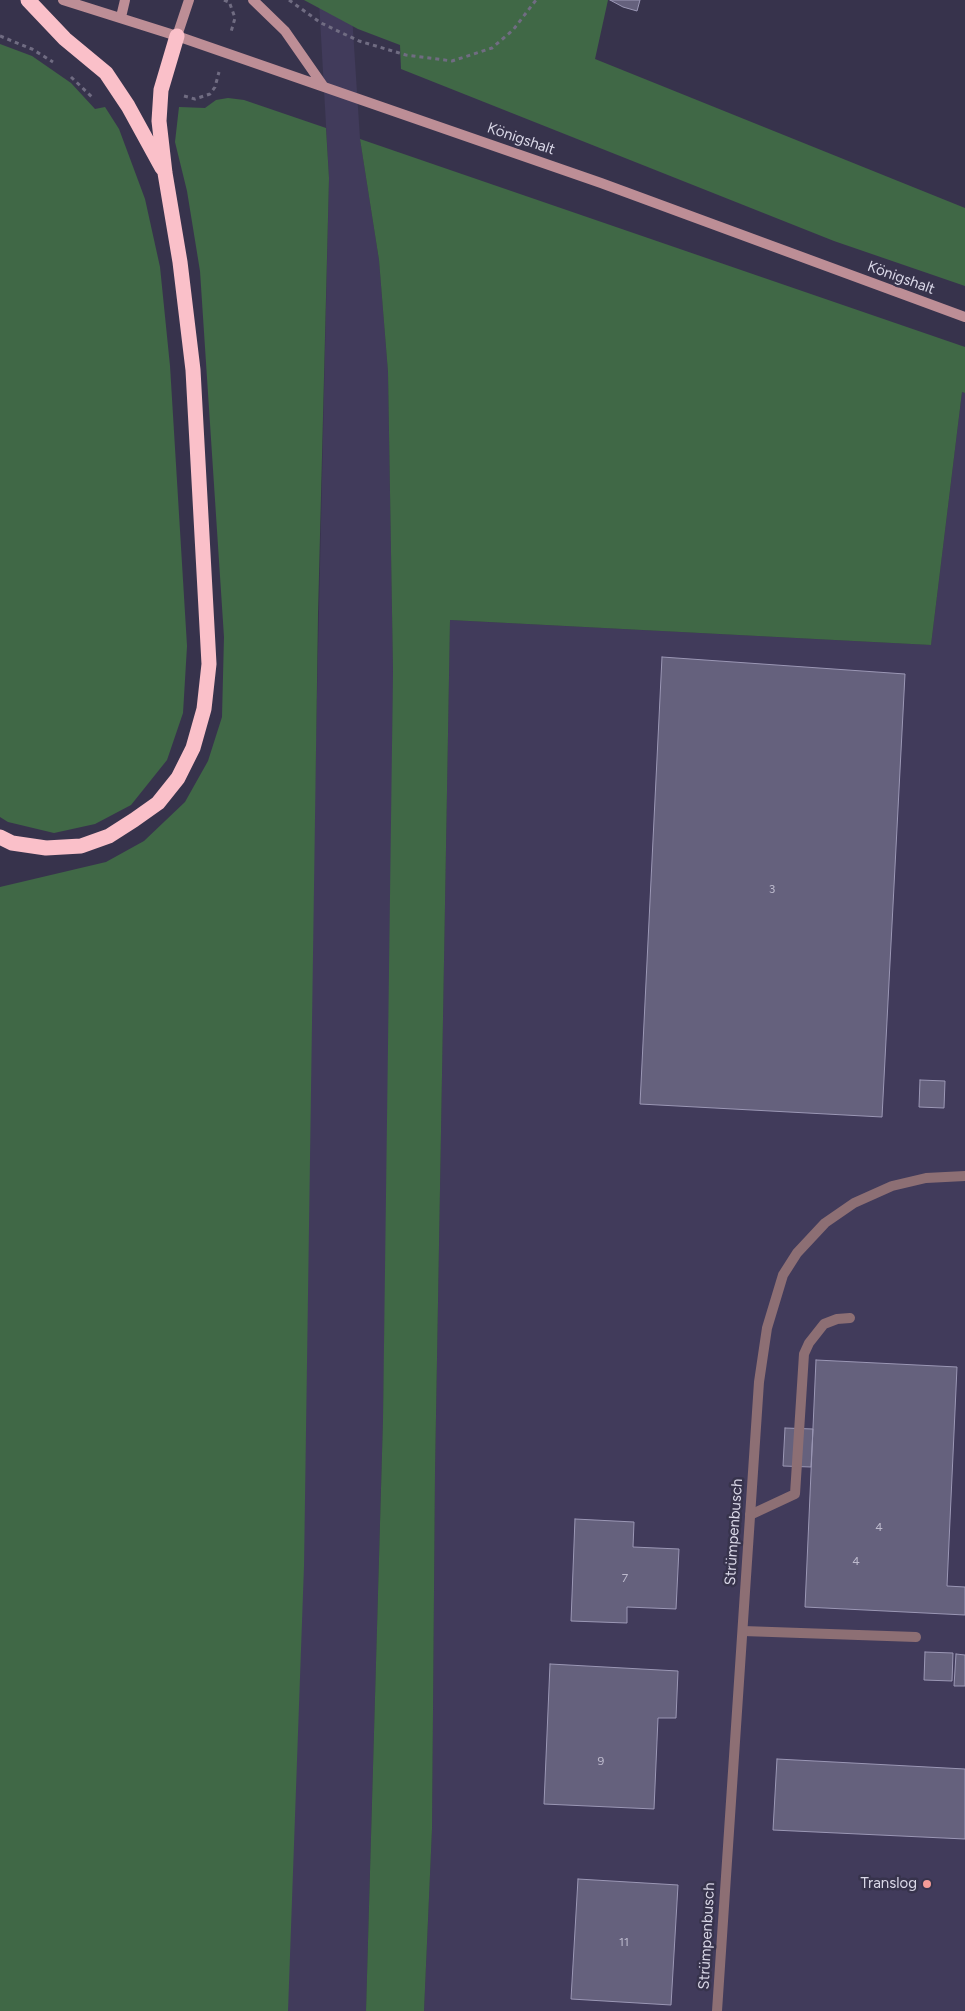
<!DOCTYPE html>
<html>
<head>
<meta charset="utf-8">
<style>
	body { margin:0 }
	canvas { display:block; background:#37334c }
</style>
</head>
<body>
<canvas width="965" height="2011"></canvas>
<script>
const g = document.querySelector('canvas').getContext('2d');
g.lineJoin = 'round';
function fill(path, color) { g.fillStyle = color; g.fill(path, 'evenodd'); }
const poly = rows => new Path2D(rows.map(r => 'M' + r).join(''));
function stroke(path, color, width, dash) { g.strokeStyle = color; g.lineWidth = width; g.lineCap = dash ? 'butt' : 'round'; g.setLineDash(dash || []); g.stroke(path); }
function label(font, color, halo, rows, align = 'center') {
  g.font = font + ' Figtree,sans-serif'; g.lineWidth = 5; g.setLineDash([]); g.textBaseline = 'middle'; g.strokeStyle = halo; g.fillStyle = color; for (const [text, x, y, turn = 0] of rows) {
    g.save(); g.translate(x, y); g.rotate((+turn || 0) * Math.PI / 180); g.textAlign = isNaN(turn) ? turn : align; if (halo) g.strokeText(text, 0, 0); g.fillText(text, 0, 0); g.restore();
  }
}
fill(poly([
	[319,0,351,0,360,139,379,260,388,372,393,671,390,1037,383,1419,366,2011,288,2011,287,1993,329,178],
	[962,392,965,393,965,2011,424,2011,432,1829,435,1472,450,620,931,645]
]), '#413b5b');
fill(poly([
	[304,0,608,0,595,59,965,208,965,286,834,241,401,69,400,45,358,29],
	[0,44,32,56,71,83,95,109,105,107,119,129,145,199,160,267,170,366,187,646,183,713,167,760,131,805,95,824,54,833,8,822,0,817],
	[228,98,244,100,326,128,329,178,318,614,304,1566,288,2011,0,2011,0,887,106,862,144,841,185,802,208,761,222,717,224,637,200,271,187,191,175,142,179,107,205,108,216,100],
	[360,139,965,347,965,393,962,392,931,645,450,620,435,1472,432,1829,424,2011,366,2011,383,1419,393,671,388,372,379,260]
]), '#406846');
const building = poly([
	[610,0,640,0,637,11,623,7,610,0],
	[662,657,905,674,882,1117,640,1104,662,657],
	[920,1080,945,1081,944,1108,919,1107,920,1080],
	[816,1360,957,1367,947,1586,965,1587,965,1615,805,1607,816,1360],
	[785,1428,813,1429,811,1467,783,1466,785,1428],
	[575,1519,634,1522,633,1547,679,1549,676,1609,627,1607,627,1623,571,1621,575,1519],
	[925,1652,953,1653,952,1681,924,1680,925,1652],
	[956,1654,965,1655,965,1686,954,1686,956,1654],
	[550,1664,678,1671,676,1718,658,1718,654,1809,544,1804,550,1664],
	[777,1759,965,1769,965,1839,773,1830,777,1759],
	[578,1879,678,1885,671,2005,571,1999,578,1879]
]);
fill(building, '#65617d');
stroke(building, '#9b97b5', 1);
stroke(poly([
	[224,0,231,3],
	[289,0,321,23,359,41,406,55,452,61,492,48,513,30,536,0],
	[230,4,235,18,231,32],
	[0,36,32,49,53,62],
	[71,77,92,97],
	[184,96,195,99,210,94,215,87,219,72]
]), '#706c82', 3, [4, 4]);
stroke(poly([
	[750,1515,795,1494,804,1354,809,1343,824,1324,837,1319,850,1318],
	[743,1631,916,1637]
]), '#8d6f74', 10);
stroke(poly([
	[717,2011,759,1382,767,1328,783,1275,797,1253,825,1223,854,1203,892,1186,926,1178,965,1176]
]), '#8d6f74', 10);
stroke(poly([
	[63,0,177,36,601,183,965,317],
	[253,0,285,31,324,87],
	[121,17,125,0],
	[177,36,189,0]
]), '#bd8e96', 10);
stroke(poly([
	[28,0,65,39,106,73,128,106,162,168],
	[0,837,12,843,46,848,81,846,109,836,134,820,158,803,178,778,193,748,204,709,209,664,193,370,180,262,165,173,159,121,161,90,177,36]
]), '#fac0c9', 15);
for (const [x, y, r, color] of [
	[927,1884,5,"#f59b97"]
]) { const dot = new Path2D(); dot.arc(x, y, r, 0, 2 * Math.PI); g.fillStyle = color; g.fill(dot); stroke(dot, '#37334c', 2); }
label('12px', '#bdbacd', null, [
	["3",772,889],
	["4",879,1527],
	["4",856,1561],
	["7",625,1578],
	["9",601,1761],
	["11",624,1942]
]);
label('15px', '#dad8e8', '#37334c', [
	["Königshalt",521,139,19],
	["Königshalt",901,278,20],
	["Strümpenbusch",734,1532,-86],
	["Strümpenbusch",707,1936,-87]
]);
label('15px', '#dad8e8', '#37334c', [
	["Translog",917,1884]
], 'right');
</script>
</body>
</html>
